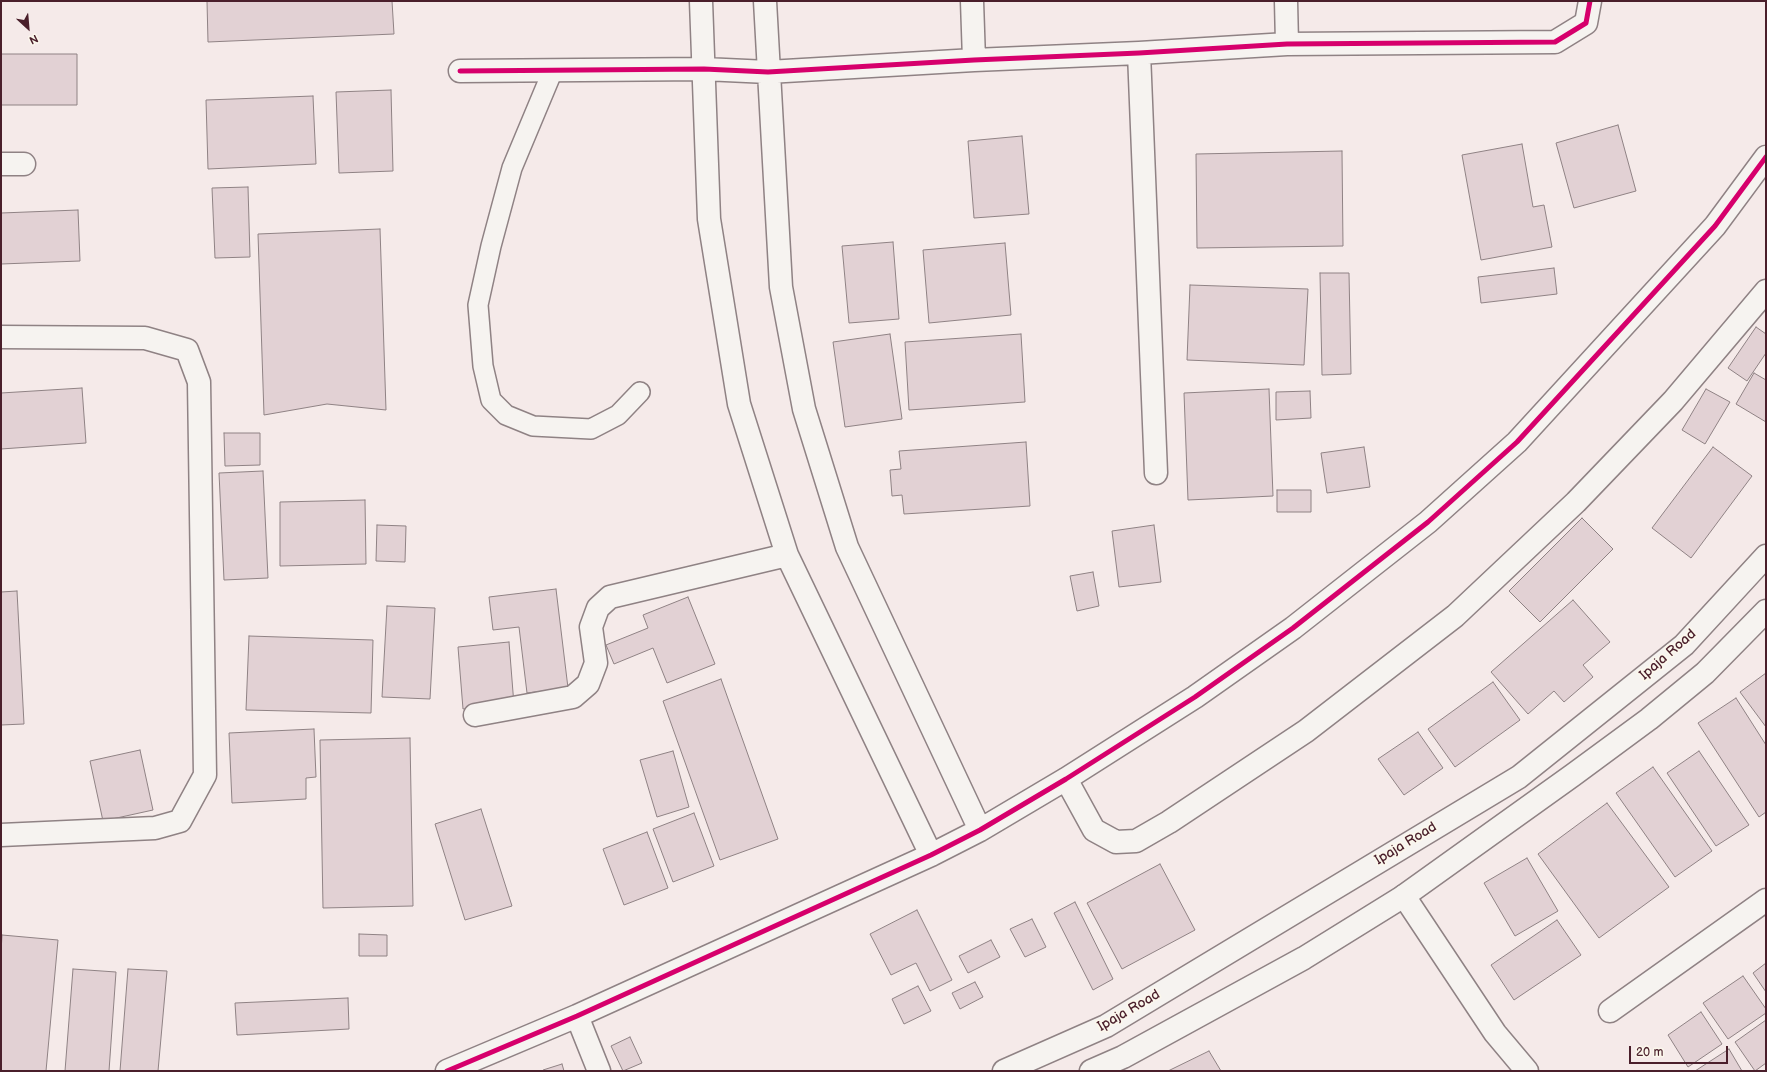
<!DOCTYPE html>
<html>
<head>
<meta charset="utf-8">
<style>
	body { margin:0 }
	#map { position:relative; width:1767px; height:1072px; overflow:hidden; background:#f5eae9; font-family:"Balsamiq Sans",sans-serif }
	canvas { display:block }
	.frame { position:absolute; inset:0; border:2px solid #4a1f2b; pointer-events:none }
	.north { position:absolute; left:8px; top:8px; width:40px; height:40px; -webkit-text-stroke:3px #fbf7ec; paint-order:stroke; rotate:154deg; font-size:11px; font-weight:700; line-height:16px; text-align:center; color:#4a1f2b }
	.north::after { content:''; display:block; margin:auto; width:14px; height:18px; background:#4a1f2b; clip-path:polygon(50% 0,100% 100%,50% 72%,0 100%) }
	.scale { position:absolute; left:1629px; top:1046px; width:99px; height:18px; box-sizing:border-box; border:2px solid #4a1f2b; border-top:0; padding-left:5px; font-size:12px; line-height:14px; white-space:nowrap; color:#4a1f2b; -webkit-text-stroke:3px #fbf7ec; paint-order:stroke }
</style>
</head>
<body>
<div id="map">
<canvas width="1767" height="1072"></canvas>
<div class="frame"></div>
<div class="north">N</div>
<div class="scale">20 m</div>
</div>
<script>
const g = document.querySelector('canvas').getContext('2d');
g.lineJoin = 'round';
function fill(path, color) { g.fillStyle = color; g.fill(path, 'evenodd'); }
const poly = rows => new Path2D(rows.map(r => 'M' + r).join(''));
function stroke(path, color, width, dash) { g.strokeStyle = color; g.lineWidth = width; g.lineCap = dash ? 'butt' : 'round'; g.setLineDash(dash || []); g.stroke(path); }
function label(font, color, halo, rows, align = 'center') {
  g.font = font + ' "Balsamiq Sans",sans-serif'; g.lineWidth = 3.5; g.setLineDash([]); g.textBaseline = 'middle'; g.strokeStyle = halo; g.fillStyle = color; for (const [text, x, y, turn = 0] of rows) {
    g.save(); g.translate(x, y); g.rotate((+turn || 0) * Math.PI / 180); g.textAlign = isNaN(turn) ? turn : align; if (halo) g.strokeText(text, 0, 0); g.fillText(text, 0, 0); g.restore();
  }
}
const building = poly([
	[207,1,392,1,394,34,208,42,207,1],
	[1,54,77,54,77,105,1,105,1,54],
	[391,90,393,171,339,173,336,92,391,90],
	[313,96,316,164,208,169,206,100,313,96],
	[1618,125,1636,191,1574,208,1556,143,1618,125],
	[1022,136,1029,214,974,218,968,141,1022,136],
	[1522,144,1533,207,1544,205,1552,247,1481,260,1462,155,1522,144],
	[1342,151,1343,246,1197,248,1196,154,1342,151],
	[248,187,250,257,215,258,212,188,248,187],
	[78,210,80,261,1,264,1,213,78,210],
	[380,229,386,410,327,404,264,415,258,234,380,229],
	[893,242,899,319,849,323,842,246,893,242],
	[1005,243,1011,315,929,323,923,250,1005,243],
	[1554,268,1557,294,1481,303,1478,277,1554,268],
	[1320,273,1349,273,1351,374,1322,375,1320,273],
	[1190,285,1308,289,1304,365,1187,360,1190,285],
	[1756,327,1766,334,1766,353,1747,381,1728,368,1756,327],
	[890,334,902,419,845,427,833,342,890,334],
	[1021,334,1025,402,909,410,905,342,1021,334],
	[1754,373,1766,380,1766,422,1736,404,1754,373],
	[82,388,86,443,1,449,1,393,82,388],
	[1269,389,1273,496,1188,500,1184,393,1269,389],
	[1706,389,1730,402,1705,444,1682,430,1706,389],
	[1310,391,1311,418,1276,420,1276,392,1310,391],
	[224,433,260,433,260,465,225,466,224,433],
	[1026,442,1030,506,904,514,902,495,892,496,890,470,901,469,899,451,1026,442],
	[1364,447,1370,487,1327,493,1321,453,1364,447],
	[1713,447,1752,476,1691,558,1652,528,1713,447],
	[263,471,268,578,224,580,219,473,263,471],
	[1277,490,1311,490,1311,512,1277,512,1277,490],
	[365,500,366,564,280,566,280,502,365,500],
	[1582,518,1613,549,1540,622,1509,591,1582,518],
	[377,525,406,526,405,562,376,561,377,525],
	[1154,525,1161,582,1119,587,1112,531,1154,525],
	[1093,572,1099,606,1077,611,1070,576,1093,572],
	[556,589,568,688,527,693,519,627,493,630,489,597,556,589],
	[17,591,24,724,1,725,1,592,17,591],
	[688,597,715,664,667,683,653,648,614,664,606,645,648,628,643,615,688,597],
	[1573,600,1610,642,1583,665,1593,677,1564,702,1554,691,1528,714,1491,672,1573,600],
	[387,606,435,608,430,699,382,697,387,606],
	[249,636,373,640,371,713,246,710,249,636],
	[509,642,514,705,463,709,458,647,509,642],
	[1766,673,1766,727,1740,692,1766,673],
	[721,679,778,839,720,860,663,701,721,679],
	[1493,682,1520,720,1455,767,1428,729,1493,682],
	[1736,698,1766,745,1766,812,1759,817,1698,723,1736,698],
	[314,729,316,777,306,778,306,799,232,803,229,733,314,729],
	[1418,732,1443,768,1404,795,1378,759,1418,732],
	[410,738,413,906,323,908,320,740,410,738],
	[140,750,153,810,103,821,90,761,140,750],
	[673,751,689,807,657,817,640,760,673,751],
	[1699,751,1749,825,1716,846,1667,773,1699,751],
	[1653,767,1712,851,1675,877,1616,793,1653,767],
	[1607,803,1669,887,1599,938,1538,854,1607,803],
	[481,809,512,906,465,920,435,824,481,809],
	[694,813,714,866,673,882,653,829,694,813],
	[647,832,668,888,624,905,603,849,647,832],
	[1527,858,1558,911,1515,936,1484,883,1527,858],
	[1160,864,1195,930,1122,969,1087,903,1160,864],
	[1075,902,1113,979,1093,990,1054,913,1075,902],
	[917,910,952,980,930,991,916,963,891,975,870,934,917,910],
	[1032,919,1046,947,1025,957,1010,929,1032,919],
	[1557,920,1581,955,1514,1000,1491,965,1557,920],
	[359,934,387,935,387,956,359,956,359,934],
	[2,935,58,940,46,1071,1,1071,1,952,2,935],
	[991,940,1000,957,968,973,959,956,991,940],
	[1766,963,1766,992,1753,973,1766,963],
	[73,969,116,972,109,1071,65,1071,73,969],
	[128,969,167,971,158,1071,120,1071,128,969],
	[1743,976,1766,1009,1766,1013,1728,1039,1703,1003,1743,976],
	[975,982,983,997,960,1009,952,993,975,982],
	[918,986,931,1011,904,1024,892,999,918,986],
	[348,998,349,1029,237,1035,235,1003,348,998],
	[1701,1012,1722,1044,1688,1067,1668,1035,1701,1012],
	[1766,1020,1766,1063,1755,1071,1735,1042,1766,1020],
	[630,1037,642,1063,623,1071,611,1046,630,1037],
	[1729,1049,1742,1071,1695,1071,1729,1049],
	[1209,1051,1221,1071,1168,1071,1209,1051],
	[562,1064,564,1071,543,1071,543,1070,562,1064]
]);
fill(building, '#e2d1d4');
stroke(building, '#8f8284', 1);
const lane = poly([
	[553,70,512,168,491,246,478,305,483,366,491,400,506,415,533,426,591,429,618,415,640,392]
]);
const street = poly([
	[701,1,709,219,739,404,787,555,931,855],
	[765,1,781,287,804,409,847,547,980,830],
	[972,1,974,60],
	[1286,1,1287,44],
	[1139,53,1156,473],
	[460,71,704,69,768,72,974,60,1139,53,1287,44,1555,42,1586,23,1590,1],
	[1,164,24,164],
	[1,337,145,338,187,350,199,382,205,775,180,821,155,828,1,835],
	[475,715,573,697,588,684,596,663,591,627,598,608,610,597,787,555],
	[1066,779,1094,830,1116,842,1136,841,1169,822,1306,731,1455,616,1576,502,1673,401,1766,291],
	[1404,896,1495,1033,1527,1071],
	[1610,1011,1766,900],
	[577,1016,599,1071],
	[447,1071,577,1016,931,855,980,830,1066,779,1195,697,1293,628,1428,522,1517,442,1715,226,1766,157]
]);
const secondary = poly([
	[1004,1071,1106,1026,1519,777,1684,645,1766,556],
	[1091,1071,1123,1057,1304,958,1404,896,1573,775,1649,719,1705,673,1766,611]
]);
stroke(lane, '#8f8284', 22);
stroke(street, '#8f8284', 25);
stroke(secondary, '#8f8284', 25);
stroke(lane, '#f6f3f0', 19);
stroke(street, '#f6f3f0', 22);
stroke(secondary, '#f6f3f0', 22);
stroke(poly([
	[460,71,704,69,768,72,974,60,1139,53,1287,44,1555,42,1586,23,1590,1],
	[447,1071,577,1016,931,855,980,830,1066,779,1195,697,1293,628,1428,522,1517,442,1715,226,1766,157]
]), '#d6006c', 5);
label('14px', '#4a1f2b', '#fbf7ec', [
	["Ipaja Road",1668,655,-41],
	["Ipaja Road",1406,844,-31],
	["Ipaja Road",1129,1011,-30]
]);
</script>
</body>
</html>
